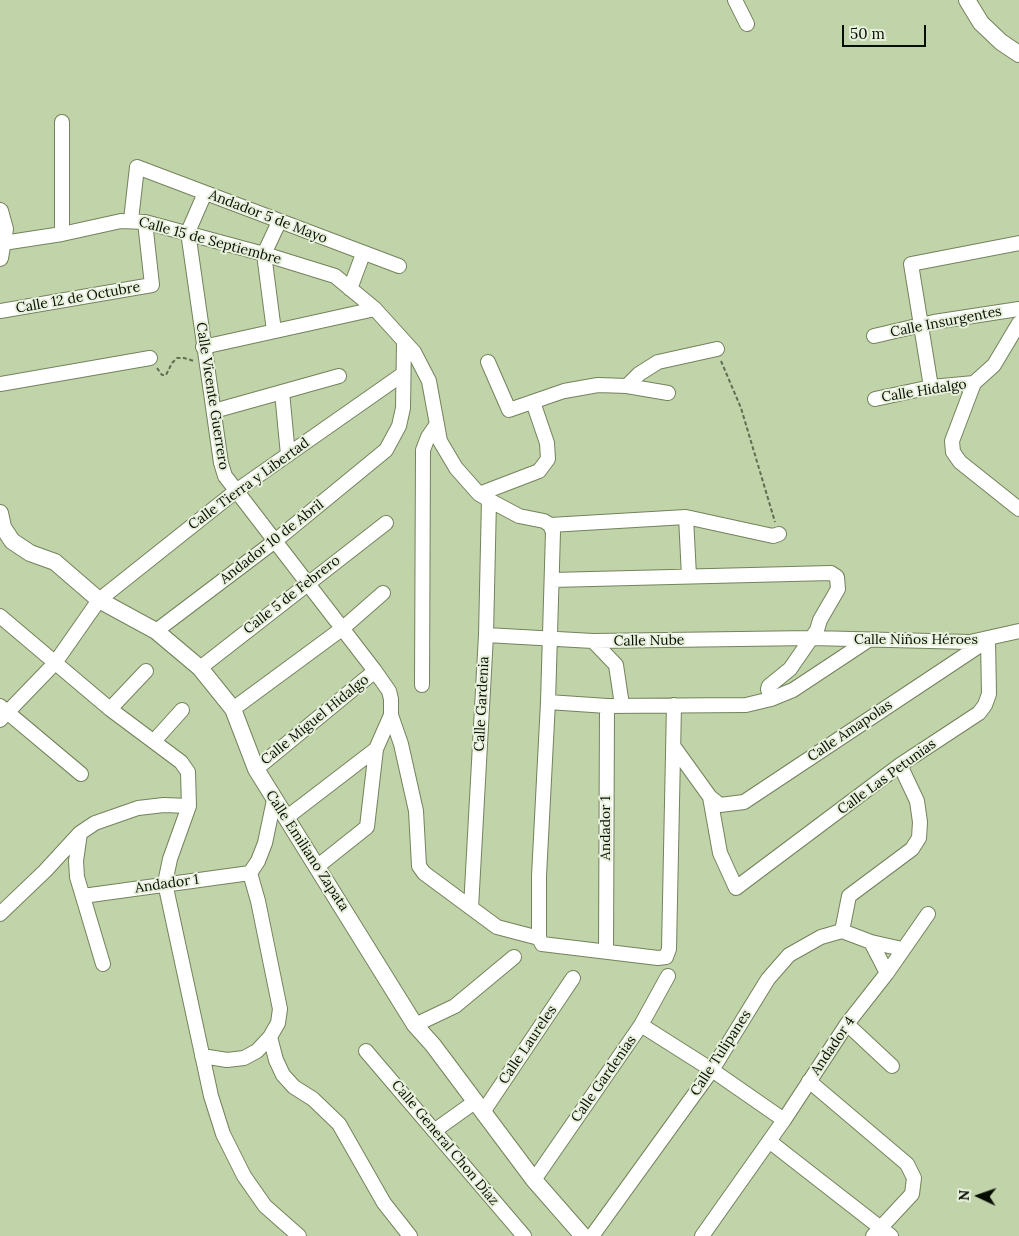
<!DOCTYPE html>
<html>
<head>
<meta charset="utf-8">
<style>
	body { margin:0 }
	#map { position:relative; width:1019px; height:1236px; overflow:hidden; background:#c1d3a9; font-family:Lora,serif }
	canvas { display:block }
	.north { position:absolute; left:954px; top:1171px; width:50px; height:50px; -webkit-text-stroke:4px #e7f0db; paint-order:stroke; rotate:273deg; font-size:14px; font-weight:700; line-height:20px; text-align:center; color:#080d02 }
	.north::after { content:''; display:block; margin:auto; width:18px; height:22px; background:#080d02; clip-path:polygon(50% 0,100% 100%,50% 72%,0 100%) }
	.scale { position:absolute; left:842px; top:25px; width:84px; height:22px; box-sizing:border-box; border:2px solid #080d02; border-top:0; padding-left:6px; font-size:15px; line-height:18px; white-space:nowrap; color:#080d02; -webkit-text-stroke:4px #e7f0db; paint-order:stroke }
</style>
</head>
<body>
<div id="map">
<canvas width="1019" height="1236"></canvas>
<div class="north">N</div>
<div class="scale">50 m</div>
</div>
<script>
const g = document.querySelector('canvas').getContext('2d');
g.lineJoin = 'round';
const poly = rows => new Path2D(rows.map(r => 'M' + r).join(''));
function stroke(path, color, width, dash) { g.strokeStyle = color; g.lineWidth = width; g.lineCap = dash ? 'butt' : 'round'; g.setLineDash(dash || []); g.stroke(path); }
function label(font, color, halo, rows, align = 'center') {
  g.font = font + ' Lora,serif'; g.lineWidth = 4; g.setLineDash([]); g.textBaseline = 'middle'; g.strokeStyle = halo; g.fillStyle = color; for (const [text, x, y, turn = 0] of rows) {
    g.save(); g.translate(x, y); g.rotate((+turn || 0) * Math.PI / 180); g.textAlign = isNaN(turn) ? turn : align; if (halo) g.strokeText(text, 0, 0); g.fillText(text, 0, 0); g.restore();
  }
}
const minor = poly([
	[735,0,747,24],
	[205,193,188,232,221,463,225,476,375,671,389,691,391,699,391,715,376,749,367,827,318,866],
	[131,220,137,167,399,266],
	[62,234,62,122],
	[3,243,62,234,121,221,145,222,264,254,335,276,375,309,414,352,429,381,440,441,456,468,479,494,489,500,519,516,544,521,550,525,686,517,773,536,779,534],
	[350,289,363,254],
	[0,311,152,285,145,222],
	[1019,323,994,365,974,383,952,441,953,452,960,462,1019,509],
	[274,331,264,254,279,222],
	[874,336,934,322,1019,309],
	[203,347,375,309],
	[488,362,509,410,564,391,598,385,627,386,668,393],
	[0,384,150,358],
	[627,386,639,374,658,362,717,349],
	[931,387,911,264,1019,243],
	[282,392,288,455],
	[875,399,931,387,974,383],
	[214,411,339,376],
	[479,494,539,471,548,459,547,443,533,402],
	[686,517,689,576],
	[550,525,553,532,548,702,539,876,539,938,542,944,658,958,666,957,669,949,674,705],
	[552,580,831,573,837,577,838,589,820,620,817,630,790,669,769,686,768,689,771,699],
	[0,616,110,709,181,762,188,772,189,806,170,859,165,883,211,1096,223,1134,244,1176,265,1206,299,1236],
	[156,631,275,541,386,450,399,426,403,408,404,343],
	[486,635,593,641,812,638,970,642,1019,631],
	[593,641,616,665,622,705],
	[200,668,386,523],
	[422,685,423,450,428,437,437,424],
	[548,702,607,706,746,705,771,699,793,690,867,641],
	[0,706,81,774],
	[110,709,146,671],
	[233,709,343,628,383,593],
	[391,715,401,744,416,811,419,866,424,873,497,927,539,938],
	[0,720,55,663,99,600,236,491,403,374],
	[155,740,182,710],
	[674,747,710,797,720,853,736,888,900,765,979,713,985,705,989,694,988,640],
	[256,769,375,671],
	[710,797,720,805,744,802,985,642],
	[286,818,376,749],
	[80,833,76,861,77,877,103,964],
	[83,896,250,873],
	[471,908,486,635,489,500],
	[0,914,45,871,80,833,95,823,138,808,164,805,189,806],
	[842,931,871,942,902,949],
	[871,942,887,973],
	[606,950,607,706],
	[847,1024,892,1066],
	[415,1025,455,1006,514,957],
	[641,1025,712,1070,784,1120],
	[270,1037,276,1060,283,1075,294,1087,313,1099,339,1124,384,1203,410,1236],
	[366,1051,524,1236],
	[202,1056,227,1060,244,1058,257,1051,270,1037,278,1023,280,1009,258,901,250,873,258,861,265,843,274,800],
	[809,1081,907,1164,914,1178,912,1194,873,1236],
	[483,1112,573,978],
	[434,1131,476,1101],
	[769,1141,891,1236],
	[534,1180,641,1025,668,976],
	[592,1236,712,1070,768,979,789,955,821,937,842,931,849,896,912,849,919,838,920,822,917,801,900,765],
	[702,1236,784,1120,847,1024,887,973,928,914]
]);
const tertiary = poly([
	[967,0,981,23,1001,42,1019,54],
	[0,211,5,229,0,258],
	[0,513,3,527,12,541,30,553,55,562,99,600,156,631,200,668,233,709,256,769,415,1025,433,1045,534,1180,583,1236]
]);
stroke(minor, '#73835c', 16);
stroke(tertiary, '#73835c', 18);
stroke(poly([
	[721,361,741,408,775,522],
	[157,368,162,375,166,375,172,363,177,358,184,358,194,361]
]), '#626d53', 2, [4, 2.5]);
stroke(minor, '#fff', 14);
stroke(tertiary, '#fff', 16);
label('14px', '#080d02', '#e7f0db', [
	["Andador 5 de Mayo",268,217,21],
	["Calle 15 de Septiembre",210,241,15],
	["Calle 12 de Octubre",78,298,-10],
	["Calle Insurgentes",946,322,-11],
	["Calle Hidalgo",924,391,-9],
	["Calle Vicente Guerrero",212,396,81],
	["Calle Tierra y Libertad",249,484,-36],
	["Andador 10 de Abril",272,542,-38],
	["Calle 5 de Febrero",292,595,-38],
	["Calle Niños Héroes",916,640],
	["Calle Nube",649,641,-1],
	["Calle Gardenia",482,704,-87],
	["Calle Miguel Hidalgo",315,720,-39],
	["Calle Amapolas",850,731,-34],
	["Calle Las Petunias",887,777,-36],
	["Andador 1",606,828,-90],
	["Calle Emiliano Zapata",307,851,57],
	["Andador 1",167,884,-8],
	["Calle Laureles",528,1045,-56],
	["Andador 4",833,1046,-56],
	["Calle Tulipanes",721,1053,-57],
	["Calle Gardenias",604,1079,-55],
	["Calle General Chon Díaz",445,1143,50]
]);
</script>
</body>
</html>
